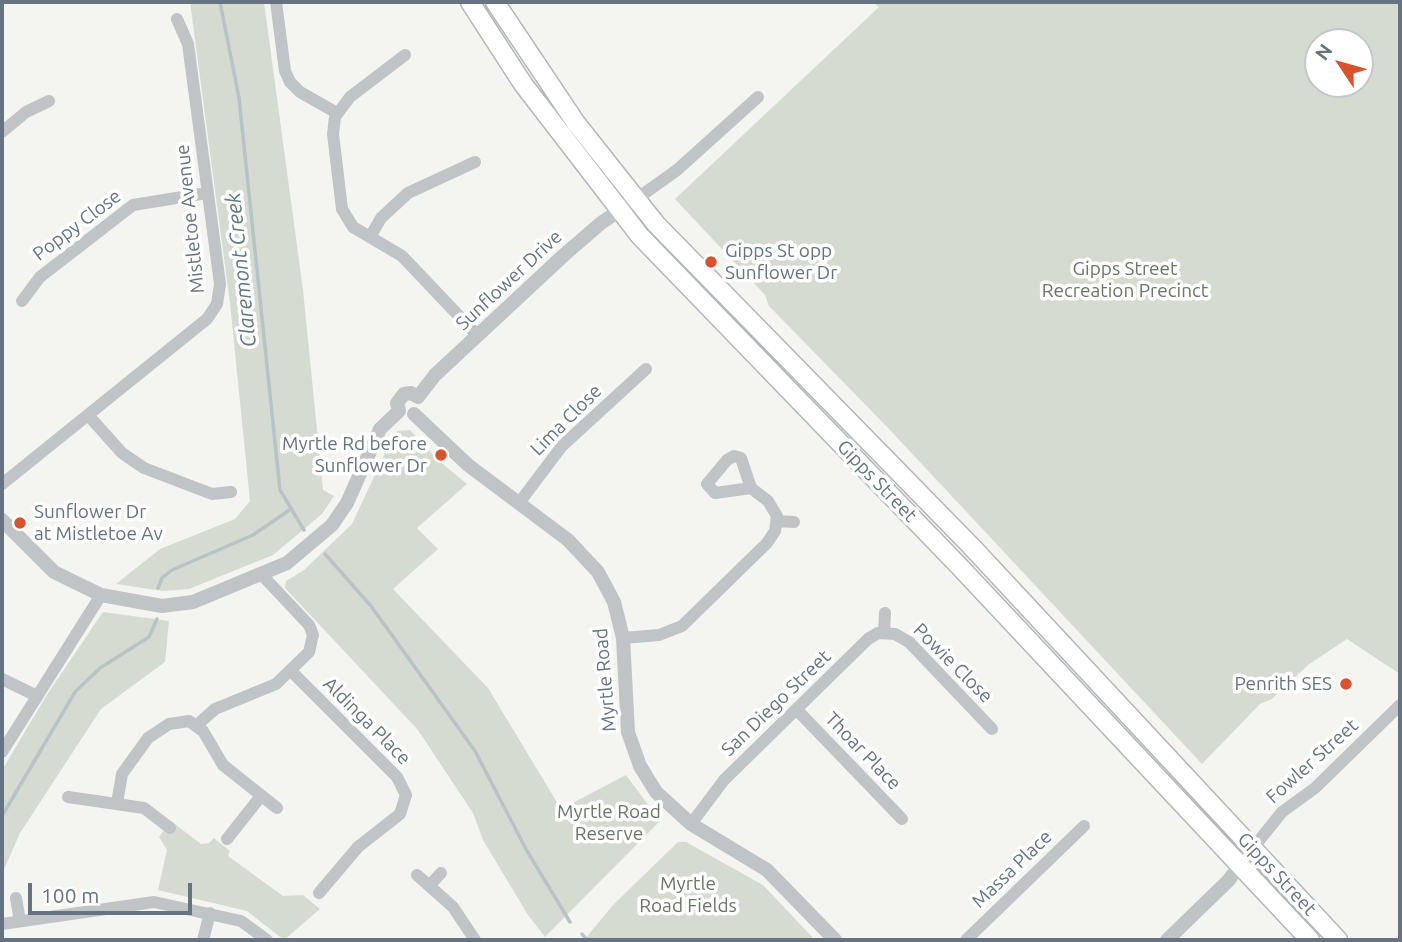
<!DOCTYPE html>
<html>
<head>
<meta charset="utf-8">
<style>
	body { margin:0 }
	#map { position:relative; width:1402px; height:942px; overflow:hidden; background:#f4f4f1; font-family:Ubuntu,sans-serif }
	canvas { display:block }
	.frame { position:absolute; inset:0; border:4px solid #657480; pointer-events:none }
	.north { position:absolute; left:1304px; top:28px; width:70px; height:70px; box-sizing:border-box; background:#fff; border:2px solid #c1c7cc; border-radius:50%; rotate:306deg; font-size:19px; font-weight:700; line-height:28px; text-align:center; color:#657480 }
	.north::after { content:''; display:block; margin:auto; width:24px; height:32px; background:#d7532e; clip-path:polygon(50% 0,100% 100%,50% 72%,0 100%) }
	.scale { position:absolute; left:28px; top:883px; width:164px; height:32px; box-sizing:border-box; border:4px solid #657480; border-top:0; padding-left:9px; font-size:21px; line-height:24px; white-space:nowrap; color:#657480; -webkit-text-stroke:5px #fff; paint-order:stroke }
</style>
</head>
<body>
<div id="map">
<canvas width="1402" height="942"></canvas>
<div class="frame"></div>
<div class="north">N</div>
<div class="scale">100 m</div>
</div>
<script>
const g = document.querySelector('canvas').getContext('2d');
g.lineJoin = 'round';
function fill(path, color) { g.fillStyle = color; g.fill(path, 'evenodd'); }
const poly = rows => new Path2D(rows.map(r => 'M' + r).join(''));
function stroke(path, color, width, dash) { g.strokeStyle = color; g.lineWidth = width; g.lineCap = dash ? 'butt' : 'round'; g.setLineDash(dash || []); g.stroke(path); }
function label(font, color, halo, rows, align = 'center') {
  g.font = font + ' Ubuntu,sans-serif'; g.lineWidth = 7; g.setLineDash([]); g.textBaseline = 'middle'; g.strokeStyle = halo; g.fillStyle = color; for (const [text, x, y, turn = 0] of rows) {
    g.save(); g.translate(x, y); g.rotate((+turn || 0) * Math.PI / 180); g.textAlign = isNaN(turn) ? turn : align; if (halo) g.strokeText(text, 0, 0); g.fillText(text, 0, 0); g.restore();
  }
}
fill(poly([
	[190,2,264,2,303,290,323,490,334,496,322,514,273,555,189,589,163,591,116,584,160,549,235,519,250,501,230,303],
	[872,2,1400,2,1400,674,1347,639,1308,665,1272,699,1260,704,1202,764,890,430,769,306,765,295,675,199,879,7],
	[1318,42,1360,42,1360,84,1318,84],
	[410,430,438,460,467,484,417,528,438,549,393,589,488,688,561,809,626,775,660,821,545,937,528,915,483,840,473,813,418,730,285,588,286,581,304,570,352,524,392,438,397,431],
	[103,612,169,621,165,662,101,709,20,833,2,874,2,770,48,693],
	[171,821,201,844,209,843,214,838,230,851,228,856,283,896,303,895,320,909,284,940,247,911,158,890,167,850,159,837],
	[678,842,686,842,763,885,815,940,584,940,613,905]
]), '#d6dbd2');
stroke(poly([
	[220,2,239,98,280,490,304,530],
	[325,554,371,606,475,751,527,851,570,922],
	[158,588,162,578,172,570,253,535,291,509],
	[2,816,75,692,100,668,149,637,157,619],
	[582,934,587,940]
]), '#b7c3c7', 3.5);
const secondary = poly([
	[470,2,523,84,640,236,959,566,1310,940],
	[495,2,576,123,656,224,971,546,1338,940]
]);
stroke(secondary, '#b3b7bb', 21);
stroke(poly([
	[276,2,285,71,290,82,300,92,337,113],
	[405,55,350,97,335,117,333,134,342,209,353,227,402,256,477,335],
	[2,132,26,112,49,101],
	[635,200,677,170,758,97],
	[370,237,381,218,408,193,475,162],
	[22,301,40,277,133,205,207,193],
	[88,415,122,453,144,468,212,494,231,492],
	[2,484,207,319,217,304,220,284,188,44,177,19],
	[519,503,562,446,646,369],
	[777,521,794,522],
	[884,632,885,613],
	[623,638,659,635,682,626,767,543,775,531,777,516,768,501,751,488,741,458,734,456,727,460,707,484,715,493,751,488],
	[291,671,397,777,406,795,400,814,358,847,319,893],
	[2,679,37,696],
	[797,710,902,819],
	[197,725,215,709,276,684,309,652,313,635,309,625,262,575],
	[2,752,101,595],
	[68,797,144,808,170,828],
	[117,803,122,774,148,738,169,724,189,721,203,731,223,765,277,808],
	[691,824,724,780,868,639,878,633,895,634,909,642,992,729],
	[227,839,261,796],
	[1253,848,1282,812,1315,788,1400,705],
	[417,875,453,907,475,940],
	[430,885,441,873],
	[16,898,20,921],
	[2,924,154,902,241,921,267,940],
	[203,940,210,913],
	[966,940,1084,826]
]), '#c0c4c7', 12);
stroke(poly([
	[418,397,435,375,564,255,601,223,635,200],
	[399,411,397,403,404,394,411,393,418,397],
	[414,414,468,465,568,540,598,572,614,602,623,638,628,732,640,766,656,792,691,824,767,870,835,940],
	[2,520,54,572,101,595,162,606,193,602,287,563,332,525,347,503,380,429,399,411],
	[1167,940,1228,881,1253,848]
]), '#c0c4c7', 14);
stroke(secondary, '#fff', 18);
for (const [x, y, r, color] of [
	[711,262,7,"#d7532e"],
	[441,455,7,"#d7532e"],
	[20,523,7,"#d7532e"],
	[1346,684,7,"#d7532e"]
]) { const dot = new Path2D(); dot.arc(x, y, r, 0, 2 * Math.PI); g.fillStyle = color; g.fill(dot); stroke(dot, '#fff', 2.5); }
label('19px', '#657480', '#fff', [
	["Mistletoe Avenue",190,219,-96],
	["Poppy Close",77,225,-37],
	["Sunflower Drive",509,280,-43],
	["Lima Close",566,420,-45],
	["Gipps Street",877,481,46],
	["Powie Close",953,663,45],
	["Myrtle Road",605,680,-95],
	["San Diego Street",776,703,-44],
	["Aldinga Place",367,721,45],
	["Thoar Place",863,751,46],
	["Fowler Street",1312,761,-42],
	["Massa Place",1012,869,-44],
	["Gipps Street",1277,874,47]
]);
label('19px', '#657480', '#fff', [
	["Gipps St opp",725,251],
	["Sunflower Dr",725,273],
	["Myrtle Rd before",427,444,"right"],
	["Sunflower Dr",427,466,"right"],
	["Sunflower Dr",34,512],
	["at Mistletoe Av",34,534],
	["Penrith SES",1332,684,"right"]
], 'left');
label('19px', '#687864', '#fff', [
	["Gipps Street",1125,269],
	["Recreation Precinct",1125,291],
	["Myrtle Road",609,812],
	["Reserve",609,834],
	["Myrtle",688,884],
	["Road Fields",688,906]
]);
label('italic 21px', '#61767d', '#fff', [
	["Claremont Creek",241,270,-96]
]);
</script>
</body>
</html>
